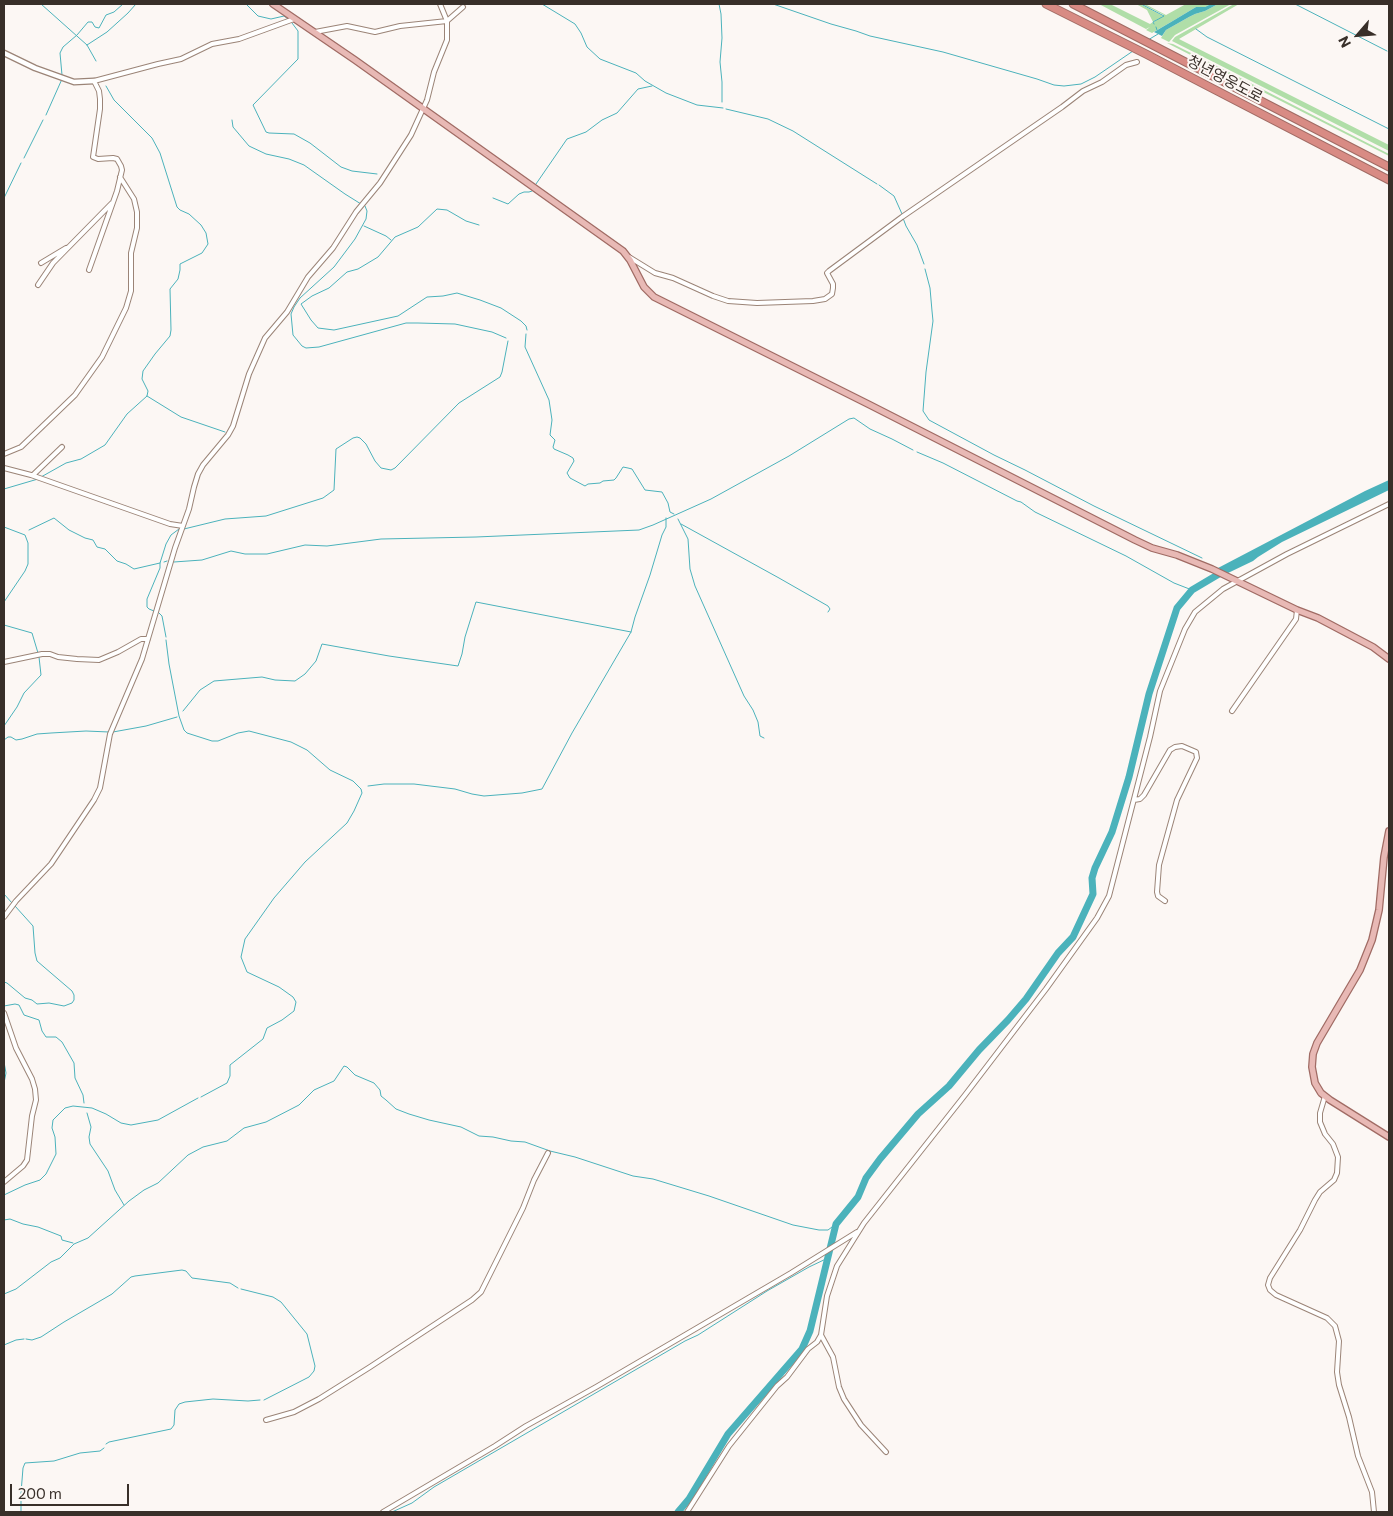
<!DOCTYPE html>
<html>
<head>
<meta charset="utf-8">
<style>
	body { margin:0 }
	#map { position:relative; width:1393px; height:1516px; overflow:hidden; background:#fcf7f4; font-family:Commissioner,sans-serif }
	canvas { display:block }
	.frame { position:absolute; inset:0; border:5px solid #382f29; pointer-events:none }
	.north { position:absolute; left:1333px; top:10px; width:50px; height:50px; -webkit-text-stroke:4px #fcf7f4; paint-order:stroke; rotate:243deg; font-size:14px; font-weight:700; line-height:20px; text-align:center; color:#382f29 }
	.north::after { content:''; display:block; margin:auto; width:18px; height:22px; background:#382f29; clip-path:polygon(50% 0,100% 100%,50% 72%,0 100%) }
	.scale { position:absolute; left:10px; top:1484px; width:119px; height:22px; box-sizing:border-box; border:2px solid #382f29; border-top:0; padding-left:6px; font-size:15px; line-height:18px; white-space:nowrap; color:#382f29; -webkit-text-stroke:4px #fcf7f4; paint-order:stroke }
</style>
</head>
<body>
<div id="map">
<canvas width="1393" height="1516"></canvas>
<div class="frame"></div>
<div class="north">N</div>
<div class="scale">200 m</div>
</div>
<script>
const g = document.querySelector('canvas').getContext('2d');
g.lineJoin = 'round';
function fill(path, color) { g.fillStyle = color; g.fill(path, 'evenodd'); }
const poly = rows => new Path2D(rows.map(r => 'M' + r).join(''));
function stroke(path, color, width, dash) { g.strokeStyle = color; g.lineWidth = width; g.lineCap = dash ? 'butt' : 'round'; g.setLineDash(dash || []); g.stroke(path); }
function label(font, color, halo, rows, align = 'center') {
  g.font = font + ' Commissioner,"Noto Sans KR",sans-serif'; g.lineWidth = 4; g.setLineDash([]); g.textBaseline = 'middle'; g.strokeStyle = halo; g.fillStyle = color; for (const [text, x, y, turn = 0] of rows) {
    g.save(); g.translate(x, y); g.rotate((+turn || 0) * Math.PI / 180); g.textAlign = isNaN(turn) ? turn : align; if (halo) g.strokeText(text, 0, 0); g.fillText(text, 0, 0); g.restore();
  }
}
fill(poly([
	[1099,4,1110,4,1150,24,1153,22,1147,10,1136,4,1140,4,1163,16,1153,22,1154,24,1154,22,1164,15,1142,4,1145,4,1166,15,1186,4,1211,4,1205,7,1196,7,1171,22,1152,33,1146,30,1150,27,1146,29],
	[1218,4,1231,4,1175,35,1169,42,1161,38,1166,30,1189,17,1195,14,1205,11],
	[1234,4,1239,4,1179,39,1389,145,1389,151,1172,41,1175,37],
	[1167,43,1173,44,1217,66,1389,154,1389,156]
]), '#b0dea8');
fill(poly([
	[1211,4,1218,4,1205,11,1195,14,1189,17,1166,30,1162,36,1154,32,1171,22,1196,7,1205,7],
	[1389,480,1389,490,1282,542,1258,557,1253,561,1228,573,1218,568,1365,491]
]), '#4bb2bb');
stroke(poly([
	[41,4,87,45,96,61],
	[246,4,258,16,271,19,284,16,288,19],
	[542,4,575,24,581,33,587,47,600,59,636,73,645,81,666,93,697,105,723,108],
	[719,4,721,14,722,38,720,62,722,82,722,102],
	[773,4,831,24,856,31,870,36,943,52,1037,79,1054,85,1064,86,1081,84,1095,77,1133,51],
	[1141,4,1164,16,1153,22,1154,24],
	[1295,4,1387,51],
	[292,23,298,31,298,59,253,105,266,132,269,133,294,134,310,143,341,167,352,171,377,174],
	[1156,27,1157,30],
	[1196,29,1207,37,1389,129],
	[1148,40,1158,34],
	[87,45,107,32,128,13,136,4],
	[62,75,60,53,63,47,77,35,88,22,92,22,95,27,99,28,106,15,114,12,123,4],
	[726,109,768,119,793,131,877,184],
	[46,115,62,79],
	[232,120,233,127,249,146,266,154,289,159,304,165,345,194,361,204],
	[24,158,43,120],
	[536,184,567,139,586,132,602,120,617,113,638,89,652,86],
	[879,185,894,196,902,214],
	[4,198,21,163],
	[493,198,508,204,519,194,524,192,529,192,532,191],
	[365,206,367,211,366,219,355,239,334,267,300,298,294,307,291,314,293,335,302,346,306,348,319,347,406,323,418,323,455,324,492,332,506,338],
	[903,218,906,226,917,245,924,264],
	[479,225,466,221,447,210,437,209,418,227,395,237,378,257,358,269,347,272,329,288,312,296,301,304,311,320,318,328,334,330,398,316,427,297,443,296,457,293,480,300,501,308,521,321,526,326,527,330],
	[364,226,386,236,391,240],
	[925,269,930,288,932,311,933,321,926,372,923,411,929,420,994,455,1025,470,1094,506,1202,558],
	[526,334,525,347,549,400,552,420,550,435,555,440,553,447,554,449,568,455,573,458,574,461,567,473,570,478,585,486,588,484,600,483,603,481,614,480,616,478,623,467,628,468,632,469,645,490,662,492,668,503,670,512,674,514],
	[147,396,181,417,225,432],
	[917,452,943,463,1017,501,1021,502,1035,512,1126,556,1174,583,1192,590],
	[41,477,66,463,81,459,105,445,127,414,147,396,148,391,142,379,143,371,155,354,170,336,171,330,170,289,178,279,180,270,180,264,202,253,208,244,206,233,201,225,189,214,180,210,177,207,160,153,152,138,114,100,106,86],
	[4,489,38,479],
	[678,519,688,539,690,569,695,586,744,696,753,710,758,722,760,736,764,738],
	[681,524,779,578,828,606,830,609,828,612],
	[4,527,25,535,28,543,28,564,25,571,4,602],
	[184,529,225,519,266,516,323,498,334,490,336,449,353,438,357,437,360,438,366,444,375,461,381,468,391,470,395,468,459,403,500,377,502,372,508,341],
	[29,530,54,518,69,530,85,538,93,540,97,547,105,549,117,561,126,564,134,569,160,563],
	[164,562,167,561],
	[174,562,202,560,231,551,245,554,267,554,305,545,327,546,381,539,476,537,639,530,653,525,711,499,789,456,849,419,854,418,870,429,892,439,913,450],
	[154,611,149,609,147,607,147,599,160,568,160,563,166,544,171,535,179,529],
	[158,612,162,616,166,637],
	[4,625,32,633,38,653],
	[166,640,169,664,179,716,184,730,187,733,212,741,218,741,238,733,249,731,291,742,307,750,330,770,353,781,361,789,362,793,354,811,347,823,305,862,293,876,274,898,245,939,241,957,247,972,279,987,293,997,296,1002,294,1011,282,1020,267,1028,263,1039,230,1065,230,1076,227,1083,201,1097],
	[183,711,200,690,214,681,262,677,275,680,295,681,305,674,316,661,322,644,389,656,458,666,462,654,465,637,476,602,631,632],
	[4,726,17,707,24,693,41,675,39,657],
	[113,732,146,726,177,717],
	[4,740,8,737,11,737,16,740,22,739,37,734,51,733,86,731,109,732],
	[368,786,384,784,414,784,455,789,472,794,484,796,522,793,542,789,572,733,631,632,635,617,650,575,662,535,666,527,666,518],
	[4,894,12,903],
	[4,982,7,983,25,998,32,1000,37,1004,49,1003,64,1006,72,1003,74,1000,74,995,72,991,37,961,35,953,33,926,15,906],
	[4,1006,15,1004,19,1005,24,1015,39,1020,42,1031,46,1037,56,1037,62,1042,74,1063,75,1078,83,1095,84,1103],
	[4,1062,6,1073,4,1083],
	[87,1113,91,1127,89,1137,90,1144,108,1171,115,1190,124,1205],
	[4,1195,25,1185,40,1180,46,1174,56,1154,55,1137,52,1128,53,1120,65,1108,73,1106,92,1108,106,1114,121,1123,131,1125,158,1120,198,1098],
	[4,1220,10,1219,23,1224,38,1227,61,1236,62,1240,73,1243],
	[241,1289,273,1297,281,1302,307,1334,315,1366,314,1371,309,1377,264,1400],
	[4,1294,16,1289,51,1262,60,1258,74,1244,88,1238,129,1201,144,1190,158,1183,188,1155,203,1147,227,1141,244,1128,266,1122,299,1105,314,1090,334,1081,344,1066,347,1067,355,1075,374,1083,380,1090,381,1096,386,1100,396,1109,409,1114,429,1120,461,1127,479,1136,493,1137,511,1141,525,1142,550,1151,575,1157,633,1176,653,1179,709,1196,793,1225,819,1230,828,1230,836,1224],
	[26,1339,32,1340,41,1337,64,1322,112,1294,131,1277,135,1276,182,1270,186,1271,192,1278,230,1283,238,1288],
	[4,1345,16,1340,24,1339],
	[106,1444,109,1442,171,1429,174,1425,175,1410,179,1404,185,1402,213,1399,248,1401,260,1400],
	[21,1512,21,1493,23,1468,25,1463,54,1461,80,1453,100,1451,104,1448],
	[392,1512,412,1503,434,1487,685,1341,698,1335,767,1291,809,1267,828,1258]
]), '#4bb2bb', 1);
stroke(poly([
	[678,1512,689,1499,728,1434,802,1349,810,1331,836,1224,858,1197,866,1178,880,1159,918,1114,949,1086,979,1050,1008,1020,1026,999,1058,953,1073,937,1093,894,1092,878,1095,868,1112,832,1129,777,1149,694,1177,608,1192,590,1224,571]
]), '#4bb2bb', 7);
const minor = poly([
	[315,32,347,26,375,32,400,26,447,21,463,7],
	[629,257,655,273,673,278,713,296,728,301,757,303,813,301,825,299,832,294,833,288,833,284,827,273,829,271,902,217,1062,107,1083,91,1102,82,1126,65,1137,62],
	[41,263,66,248],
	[89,270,117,191,122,170,121,166,117,159,113,158,98,159,93,157,100,109,100,99,99,91,94,81,158,64,181,59,212,44,239,39,294,19],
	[38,285,53,263,112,203],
	[4,454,21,447,75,395,102,357,126,308,131,291,131,253,137,228,137,212,134,199,120,177],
	[4,468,31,475,170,524,183,526],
	[33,475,62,447],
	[4,662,42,654,50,654,58,657,77,659,99,660,118,652,141,639,148,639],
	[1232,711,1296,619,1297,610],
	[1134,800,1140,799,1144,795,1170,750,1175,747,1182,746,1196,752,1197,758,1177,800,1159,865,1157,892,1158,896,1165,901],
	[4,917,16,901,51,864,94,800,100,788,110,734,142,659,175,548,189,509,194,487,198,474,203,465,228,435,233,426,249,374,265,338,287,312,308,277,333,248,356,212,380,183,411,135,427,100,434,72,447,40,447,21,440,4],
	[4,1013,16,1048,32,1079,35,1089,36,1100,32,1116,27,1160,23,1166,4,1182],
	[1325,1096,1320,1113,1320,1122,1325,1134,1333,1144,1338,1157,1337,1173,1334,1180,1320,1192,1315,1200,1300,1230,1270,1278,1268,1285,1270,1290,1276,1295,1327,1318,1335,1326,1339,1341,1337,1372,1339,1385,1349,1417,1358,1456,1372,1492,1374,1512],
	[821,1335,833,1357,839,1387,844,1399,861,1425,886,1452],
	[266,1420,294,1412,319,1399,370,1367,472,1300,481,1292,523,1208,534,1180,548,1153],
	[383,1512,495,1446,526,1426,596,1387,791,1273,857,1232],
	[687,1512,729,1446,777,1386,787,1377,808,1349,817,1342,821,1335,827,1296,837,1266,864,1223,965,1095,1046,989,1097,918,1109,896,1150,737,1160,691,1185,629,1195,612,1223,589,1287,554,1389,504]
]);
const tertiary = poly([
	[4,53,35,68,74,82,94,81]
]);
const primary = poly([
	[273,4,355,60,623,251,630,260,644,287,654,297,870,405,1135,540,1152,548,1177,555,1212,569,1297,610,1318,618,1373,647,1389,659],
	[1389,831,1384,857,1379,910,1372,940,1360,970,1317,1043,1313,1054,1312,1067,1315,1083,1321,1093,1330,1100,1389,1137]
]);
const motorway = poly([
	[1046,4,1146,54,1389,180],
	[1073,4,1389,167]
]);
stroke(minor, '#9b8477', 6);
stroke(tertiary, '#9b8477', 7);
stroke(primary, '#a06b64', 8);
stroke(motorway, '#a06b64', 9);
stroke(minor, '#fff', 4);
stroke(tertiary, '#fff', 4.5);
stroke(primary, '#e8b9b5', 5.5);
stroke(motorway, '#d88b84', 7);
label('15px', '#382f29', '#fcf7f4', [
	["청년영웅도로",1225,79,28]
]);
</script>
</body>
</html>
